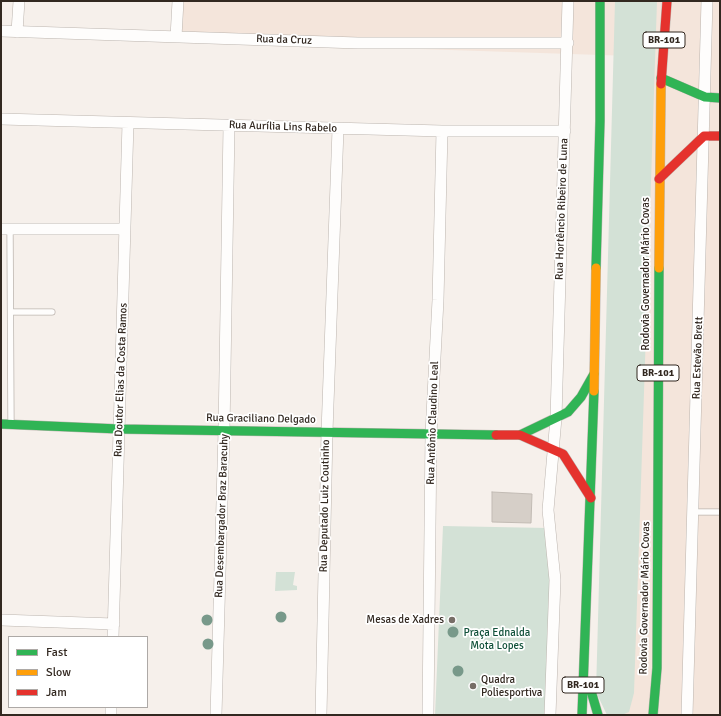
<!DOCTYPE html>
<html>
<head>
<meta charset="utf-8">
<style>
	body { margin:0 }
	#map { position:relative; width:721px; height:716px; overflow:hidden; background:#f6f0eb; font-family:Signika,sans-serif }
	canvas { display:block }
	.frame { position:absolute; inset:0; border:2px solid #322820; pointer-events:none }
	.legend { position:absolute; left:8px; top:636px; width:140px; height:72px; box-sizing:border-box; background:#fff; border:1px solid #ada9a6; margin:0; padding:5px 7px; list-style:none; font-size:12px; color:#322820 }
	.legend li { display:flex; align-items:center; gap:8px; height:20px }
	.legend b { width:20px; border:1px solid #ada9a6 }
</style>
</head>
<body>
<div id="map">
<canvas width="721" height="716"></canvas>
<div class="frame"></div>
<ul class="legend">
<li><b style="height:5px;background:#30b455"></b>Fast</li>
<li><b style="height:5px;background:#ff9f0a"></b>Slow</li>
<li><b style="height:5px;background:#e5322d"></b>Jam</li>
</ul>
</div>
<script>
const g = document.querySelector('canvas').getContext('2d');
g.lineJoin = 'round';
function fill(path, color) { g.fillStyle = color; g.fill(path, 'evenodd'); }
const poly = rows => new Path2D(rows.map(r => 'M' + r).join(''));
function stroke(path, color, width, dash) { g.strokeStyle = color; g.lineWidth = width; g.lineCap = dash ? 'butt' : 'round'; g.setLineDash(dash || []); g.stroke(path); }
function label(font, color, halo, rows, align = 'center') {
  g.font = font + ' Signika,sans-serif'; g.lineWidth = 3.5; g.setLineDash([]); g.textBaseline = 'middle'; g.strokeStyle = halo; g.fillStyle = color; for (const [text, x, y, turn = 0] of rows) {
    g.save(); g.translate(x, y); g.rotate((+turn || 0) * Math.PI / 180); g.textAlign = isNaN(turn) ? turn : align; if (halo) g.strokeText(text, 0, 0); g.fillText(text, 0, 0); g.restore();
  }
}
fill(poly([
	[178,1,720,1,720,715,619,715,631,56,177,41]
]), '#f4e5db');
fill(poly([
	[615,1,657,1,634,693,629,712,622,715,607,715,596,692],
	[443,526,548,528,553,575,553,715,435,715],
	[276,572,295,572,293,585,297,586,297,590,275,591]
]), '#d3e1d6');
const building = poly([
	[492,492,532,494,531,523,492,522,492,492]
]);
fill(building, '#d6cfc8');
stroke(building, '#c2bbb4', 1);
const lane = poly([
	[10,229,11,424],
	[11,312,52,312],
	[693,512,720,512]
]);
const street = poly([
	[1,31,358,43,568,43],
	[17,32,19,1],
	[176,37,178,1],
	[1,119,442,131,565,131],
	[1,229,125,229],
	[1,620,114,624],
	[113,637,128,123],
	[111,715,111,707],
	[216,715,224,431,229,126],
	[321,715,327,432,338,129],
	[428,715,431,434,438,300,442,131],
	[550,715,555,580,548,510,556,418,568,1],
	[687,715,707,1]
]);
const fast = poly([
	[661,78,705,97,720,98],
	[596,268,600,121,600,1],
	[1,424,119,429,496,435],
	[520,435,568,412,581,397,594,374],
	[589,684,598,715],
	[582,715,594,391],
	[653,715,657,668,659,268]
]);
const slow = poly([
	[659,268,661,84],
	[594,391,596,268]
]);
const jam = poly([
	[661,84,667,1],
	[659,179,704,136,720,136],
	[496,435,520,435,563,454,591,498]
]);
stroke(lane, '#bcb5af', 7);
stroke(street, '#bcb5af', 12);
stroke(fast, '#bcb5af', 10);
stroke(slow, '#bcb5af', 10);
stroke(jam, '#bcb5af', 10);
stroke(lane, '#fefdfc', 5.5);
stroke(street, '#fefdfc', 11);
stroke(fast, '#30b455', 9);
stroke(slow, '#ff9f0a', 9);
stroke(jam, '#e5322d', 9);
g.fillStyle = '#78998a';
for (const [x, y] of [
	[281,617],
	[207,620],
	[453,632],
	[208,644],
	[458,671]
]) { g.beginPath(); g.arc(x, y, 5.5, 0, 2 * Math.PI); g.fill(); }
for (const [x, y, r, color] of [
	[452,620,4,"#776e67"],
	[473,686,4,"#776e67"]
]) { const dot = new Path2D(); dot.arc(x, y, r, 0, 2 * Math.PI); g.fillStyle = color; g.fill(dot); stroke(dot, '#fff', 1.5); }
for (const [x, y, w] of [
	[664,40,42],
	[658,373,42],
	[583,685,42]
]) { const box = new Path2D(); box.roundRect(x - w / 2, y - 8, w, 16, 3); g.fillStyle = '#fff'; g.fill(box); stroke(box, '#322820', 1); }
label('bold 10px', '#322820', null, [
	["BR-101",664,40],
	["BR-101",658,373],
	["BR-101",583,685]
]);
label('11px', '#322820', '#fff', [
	["Rua da Cruz",284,40,2],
	["Rua Aurília Lins Rabelo",283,127,2],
	["Rua Hortêncio Ribeiro de Luna",562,209,-88],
	["Rodovia Governador Mário Covas",646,274,-90],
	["Rua Estevão Brett",698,358,-88],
	["Rua Doutor Elias da Costa Ramos",121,380,-88],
	["Rua Graciliano Delgado",261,419,1],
	["Rua Antônio Claudino Leal",433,423,-88],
	["Rua Deputado Luiz Coutinho",325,506,-89],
	["Rua Desembargador Braz Baracuhy",222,516,-88],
	["Rodovia Governador Mário Covas",645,598,-89]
]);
label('11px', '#322820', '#fff', [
	["Mesas de Xadres",444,620],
	["Quadra",481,680,"left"],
	["Poliesportiva",481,693,"left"]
], 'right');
label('11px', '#11513a', '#fff', [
	["Praça Ednalda",497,633],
	["Mota Lopes",497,646]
]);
</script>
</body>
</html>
